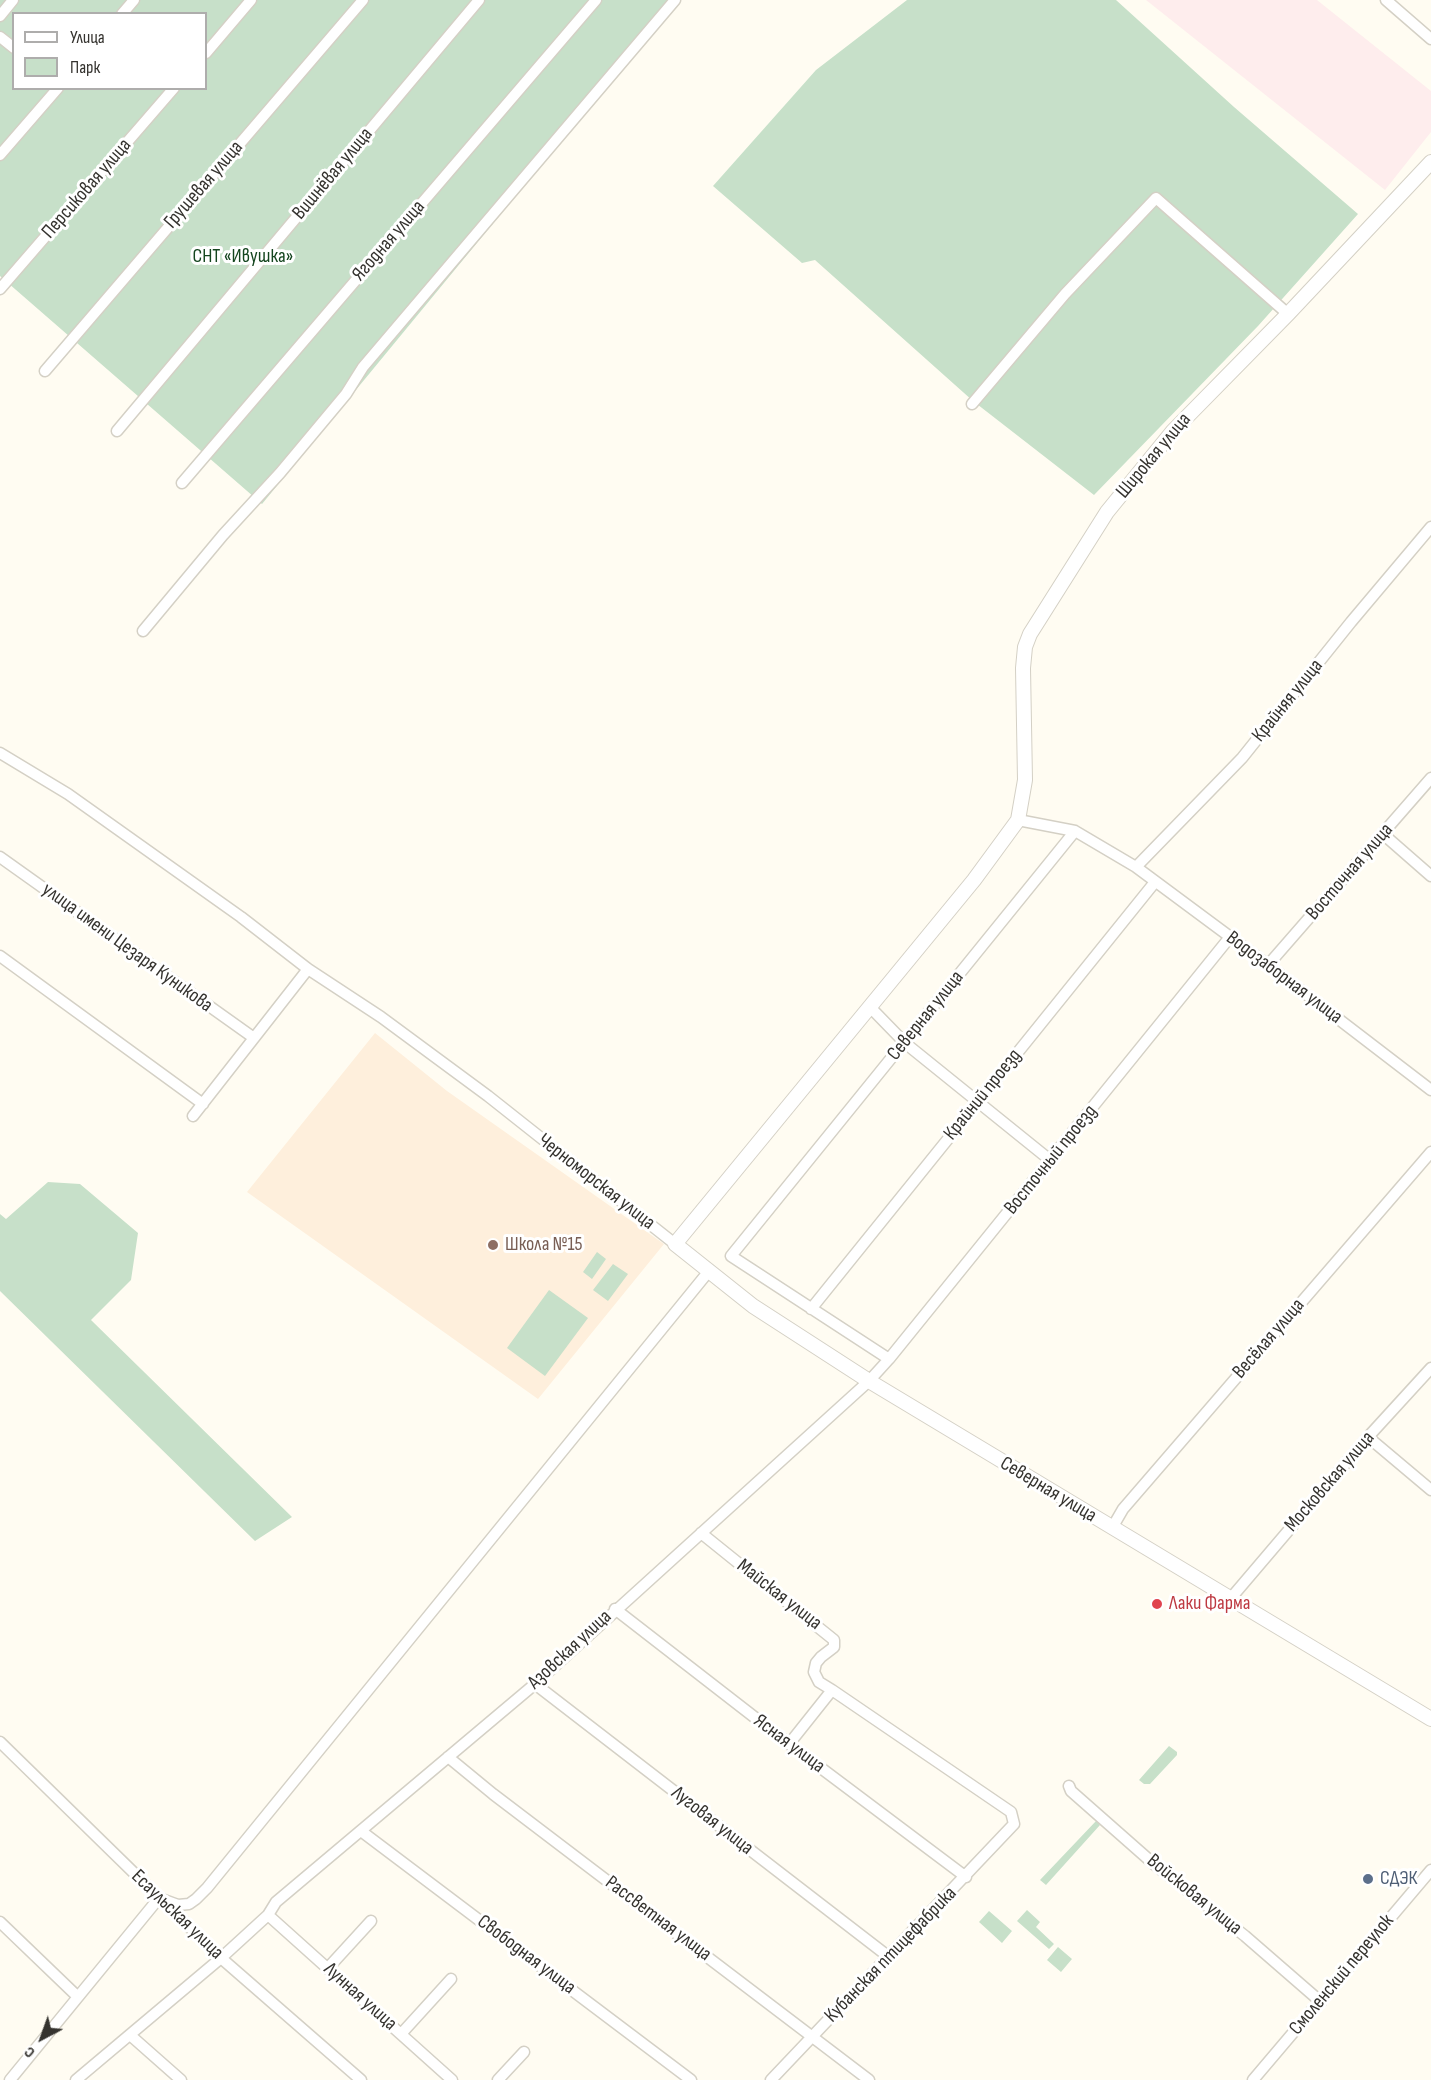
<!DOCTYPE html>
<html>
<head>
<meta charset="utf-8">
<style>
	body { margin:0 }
	#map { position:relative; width:1431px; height:2080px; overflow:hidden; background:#fffcf2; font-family:"Sofia Sans Condensed",sans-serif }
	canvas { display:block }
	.legend { position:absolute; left:12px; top:12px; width:195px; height:78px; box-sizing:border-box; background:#fff; border:2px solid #aeadac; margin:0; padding:8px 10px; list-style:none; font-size:18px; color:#35332f }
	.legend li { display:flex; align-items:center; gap:12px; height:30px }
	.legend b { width:30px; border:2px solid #aeadac }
	.north { position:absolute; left:12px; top:2008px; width:60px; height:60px; -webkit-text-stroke:4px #fff; paint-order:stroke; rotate:221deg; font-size:16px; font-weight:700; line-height:24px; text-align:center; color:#35332f }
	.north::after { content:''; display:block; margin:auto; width:21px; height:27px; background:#35332f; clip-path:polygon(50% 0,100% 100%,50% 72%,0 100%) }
</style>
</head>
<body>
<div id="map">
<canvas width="1431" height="2080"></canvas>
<ul class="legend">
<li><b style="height:8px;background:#fff"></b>Улица</li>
<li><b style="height:16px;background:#c7e0c9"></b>Парк</li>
</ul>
<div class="north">С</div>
</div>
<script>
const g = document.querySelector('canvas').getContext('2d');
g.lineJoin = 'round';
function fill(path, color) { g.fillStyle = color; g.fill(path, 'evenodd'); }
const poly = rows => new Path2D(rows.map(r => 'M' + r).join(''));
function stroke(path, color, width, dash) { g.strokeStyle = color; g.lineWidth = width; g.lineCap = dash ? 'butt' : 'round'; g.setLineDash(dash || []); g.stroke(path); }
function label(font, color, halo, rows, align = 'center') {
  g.font = font + ' "Sofia Sans Condensed",sans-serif'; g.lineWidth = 6; g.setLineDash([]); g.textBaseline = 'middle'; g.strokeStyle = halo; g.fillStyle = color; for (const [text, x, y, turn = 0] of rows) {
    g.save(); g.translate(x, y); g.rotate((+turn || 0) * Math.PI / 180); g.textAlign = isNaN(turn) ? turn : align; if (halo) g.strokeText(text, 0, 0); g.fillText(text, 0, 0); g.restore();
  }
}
fill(poly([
	[1146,0,1317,0,1431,91,1431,132,1385,190]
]), '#feeded');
fill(poly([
	[375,1033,447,1091,664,1244,538,1399,247,1192]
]), '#feefdc');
fill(poly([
	[0,0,677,0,262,504,0,276],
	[14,14,206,14,206,88,14,88],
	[907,0,1116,0,1234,107,1358,214,1258,326,1094,495,973,401,815,260,802,263,713,186,816,70],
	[48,1182,80,1184,138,1233,131,1280,91,1320,292,1517,255,1541,0,1291,0,1214,6,1219],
	[597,1252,606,1259,592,1279,583,1272],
	[613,1264,628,1274,608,1301,593,1290],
	[549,1290,588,1318,545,1376,507,1348],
	[1169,1746,1177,1752,1177,1755,1150,1784,1144,1784,1139,1780],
	[1096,1821,1100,1825,1046,1885,1040,1880],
	[1027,1910,1040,1922,1036,1927,1054,1944,1049,1949,1017,1921],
	[989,1911,1012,1931,1002,1943,979,1922],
	[1058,1947,1072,1959,1061,1972,1047,1960]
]), '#c7e0c9');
const minor = poly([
	[1386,0,1431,39],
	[122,14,134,0],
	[0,16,13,0],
	[0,37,14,48],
	[206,53,251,0],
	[0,155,58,88],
	[0,289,174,88],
	[45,371,363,0],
	[972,404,1065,294,1156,198,1288,314],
	[117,431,479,0],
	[182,483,596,0],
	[143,631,223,535,280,473,346,394,363,367,675,0],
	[0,753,68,794,241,917,308,969,381,1017,488,1096,675,1244],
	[1018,820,1075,831,1136,867,1268,965,1431,1090],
	[1383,834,1431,876],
	[0,857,254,1038],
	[1136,867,1242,758,1351,622,1431,527],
	[0,956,203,1104],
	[1268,965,1431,778],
	[870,1007,905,1043,1050,1160],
	[193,1116,308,969],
	[811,1309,1155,882],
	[889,1359,731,1256,1075,831],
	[1368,1437,1431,1490],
	[1112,1528,1123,1509,1431,1152],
	[701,1533,834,1640,834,1647,821,1657,816,1663,814,1672,819,1682,832,1690,789,1744],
	[1231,1598,1368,1437,1431,1368],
	[615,1609,789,1744,966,1877],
	[535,1684,889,1957],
	[0,1742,221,1958,361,2080],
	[448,1757,493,1794,869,2080],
	[1069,1786,1071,1791,1155,1865,1245,1936,1321,2002],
	[361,1831,691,2080],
	[159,1898,178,1905,189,1904,196,1899,207,1888,709,1271],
	[268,1915,452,2080],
	[0,1922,78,1997],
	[328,1968,371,1921],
	[401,2034,451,1979],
	[130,2035,181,2080],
	[10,2080,159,1898],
	[76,2080,221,1958,268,1915,276,1902,535,1684,869,1381,889,1359,1230,937],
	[498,2080,524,2052],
	[771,2080,1014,1824,1011,1812,832,1690],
	[1253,2080,1431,1870]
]);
const tertiary = poly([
	[1431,162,1288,314,1173,431,1107,512,1030,634,1025,647,1023,668,1025,780,1018,820,974,880,675,1244,753,1306,869,1381,1431,1719]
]);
stroke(minor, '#d4d0c5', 13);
stroke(tertiary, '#d4d0c5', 16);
stroke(minor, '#fff', 10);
stroke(tertiary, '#fff', 14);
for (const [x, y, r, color] of [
	[493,1245,6,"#8d6e63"],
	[1157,1604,6,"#e0444e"],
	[1368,1879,6,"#5c6f8a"]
]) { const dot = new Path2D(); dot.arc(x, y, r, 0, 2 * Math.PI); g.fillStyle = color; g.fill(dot); stroke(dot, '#fff', 2); }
label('20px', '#35332f', '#fff', [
	["Вишнёвая улица",333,174,-50],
	["Грушевая улица",204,185,-49],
	["Персиковая улица",87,189,-49],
	["Ягодная улица",389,241,-49],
	["Широкая улица",1154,456,-50],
	["Крайняя улица",1288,701,-51],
	["Восточная улица",1350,872,-49],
	["улица имени Цезаря Куникова",127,948,36],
	["Водозаборная улица",1284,978,37],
	["Северная улица",926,1016,-51],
	["Крайний проезд",983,1095,-51],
	["Восточный проезд",1051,1160,-51],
	["Черноморская улица",596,1182,38],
	["Весёлая улица",1269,1339,-49],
	["Московская улица",1330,1482,-49],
	["Северная улица",1048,1490,31],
	["Майская улица",779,1595,38],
	["Азовская улица",570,1650,-43],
	["Ясная улица",789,1744,37],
	["Луговая улица",712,1821,38],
	["Войсковая улица",1194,1895,39],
	["Есаульская улица",177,1915,44],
	["Рассветная улица",658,1919,37],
	["Свободная улица",526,1955,37],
	["Кубанская птицефабрика",891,1955,-46],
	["Смоленский переулок",1342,1975,-50],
	["Лунная улица",360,1997,42]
]);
label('20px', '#14451e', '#fff', [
	["СНТ «Ивушка»",243,257]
]);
label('20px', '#785e54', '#fff', [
	["Школа №15",505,1245]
], 'left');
label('20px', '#be3a42', '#fff', [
	["Лаки Фарма",1169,1604]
], 'left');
label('20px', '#4e5e75', '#fff', [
	["СДЭК",1380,1879]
], 'left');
</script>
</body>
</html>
